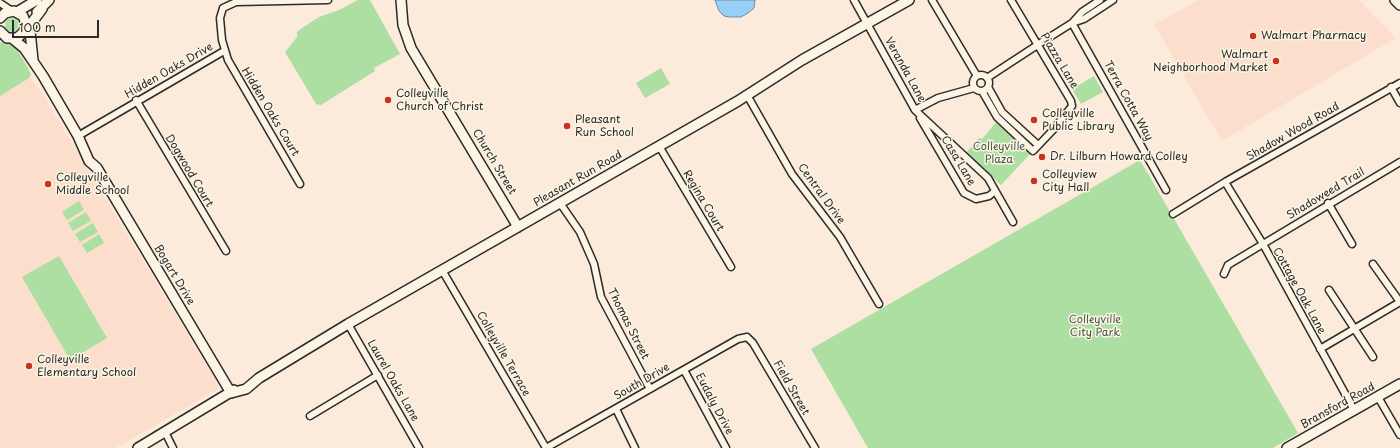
<!DOCTYPE html>
<html>
<head>
<meta charset="utf-8">
<style>
	body { margin:0 }
	#map { position:relative; width:1400px; height:448px; overflow:hidden; background:#fcebda; font-family:"Playpen Sans",sans-serif }
	canvas { display:block }
	.scale { position:absolute; left:12px; top:20px; width:87px; height:18px; box-sizing:border-box; border:2px solid #2b2b2b; border-top:0; padding-left:5px; font-size:12px; line-height:14px; white-space:nowrap; color:#2b2b2b; -webkit-text-stroke:3px #fcf5e5; paint-order:stroke }
</style>
</head>
<body>
<div id="map">
<canvas width="1400" height="448"></canvas>
<div class="scale">100 m</div>
</div>
<script>
const g = document.querySelector('canvas').getContext('2d');
g.lineJoin = 'round';
function fill(path, color) { g.fillStyle = color; g.fill(path, 'evenodd'); }
const poly = rows => new Path2D(rows.map(r => 'M' + r).join(''));
function stroke(path, color, width, dash) { g.strokeStyle = color; g.lineWidth = width; g.lineCap = dash ? 'butt' : 'round'; g.setLineDash(dash || []); g.stroke(path); }
function label(font, color, halo, rows, align = 'center') {
  g.font = font + ' "Playpen Sans",sans-serif'; g.lineWidth = 3; g.setLineDash([]); g.textBaseline = 'middle'; g.strokeStyle = halo; g.fillStyle = color; for (const [text, x, y, turn = 0] of rows) {
    g.save(); g.translate(x, y); g.rotate((+turn || 0) * Math.PI / 180); g.textAlign = isNaN(turn) ? turn : align; if (halo) g.strokeText(text, 0, 0); g.fillText(text, 0, 0); g.restore();
  }
}
fill(poly([
	[1198,0,1359,0,1396,38,1222,141,1154,25],
	[5,42,13,45,19,51,29,69,29,75,37,88,39,88,220,388,116,448,0,448,0,43]
]), '#fbdfcc');
fill(poly([
	[358,0,370,0,400,54,374,68,375,71,321,105,316,104,285,52,297,37,297,32,302,28,319,17,339,10],
	'5 25a7 7 0 1 1 14 0a7 7 0 1 1-14 0Z',
	[5,42,17,49,31,74,29,78,0,96,0,43],
	[661,68,670,84,645,98,636,83],
	[1094,76,1103,92,1081,104,1072,89],
	[997,121,1031,153,1001,185,966,153,979,138,982,139],
	[1140,160,1298,433,1273,448,868,448,811,349],
	[79,201,84,210,67,220,62,212],
	[86,212,91,221,73,231,68,223],
	[93,223,98,232,80,242,75,234],
	[99,234,104,243,87,253,82,245],
	[59,256,107,338,70,360,22,277]
]), '#acdfa1');
const water = poly([
	[715,0,755,0,754,8,748,13,741,17,730,17,724,16,719,11,715,0]
]);
fill(water, '#97cff6');
stroke(water, '#6c8da5', 1);
const street = poly([
	[854,0,915,110,988,178,1013,222],
	[932,0,977,76],
	[0,3,12,11],
	[1073,22,1082,12,1100,0],
	[1072,23,1166,190],
	'973 83a8 8 0 1 1 16 0a8 8 0 1 1-16 0Z',
	[987,78,1042,42,1072,23,1084,19,1113,0],
	[988,87,1002,112,1038,145],
	[1391,87,1400,103],
	[982,91,997,117,1033,151,1053,130,1072,106,1071,101,1011,0],
	[747,95,792,174,840,237,879,304],
	[136,100,226,251],
	[915,110,938,98,974,88],
	[920,118,964,193,976,199,989,196,995,191],
	[78,136,224,51],
	[659,146,731,267],
	[1225,182,1263,244,1354,410],
	[300,184,228,60,222,40,220,18,223,8,236,2,328,0],
	[560,203,580,232,594,264,601,297,650,389],
	[1328,203,1352,244],
	[1173,214,1225,182,1400,83],
	[1373,264,1400,302],
	[442,270,546,448],
	[1224,274,1228,265,1400,162],
	[1329,290,1373,357],
	[348,324,419,448],
	[1320,349,1400,302],
	[684,370,726,448],
	[1378,397,1400,435],
	[616,409,635,448],
	[310,416,378,375],
	[165,432,173,448],
	[546,448,738,339,747,337,753,343,815,448]
]);
const secondary = poly([
	[401,0,403,25,411,48,518,227],
	[1395,0,1400,5],
	[17,12,37,0],
	[37,12,49,0],
	[0,18,5,13,14,11,23,16,26,24,24,32,17,38,7,38,0,31],
	[13,39,24,48,43,76,78,136,89,161,97,168,231,393],
	[33,60,30,31,33,21,42,9],
	[231,393,246,389,259,378,348,324,738,101,802,60,909,0],
	[138,448,234,390],
	[1287,448,1400,384]
]);
stroke(street, '#2b2b2b', 9);
stroke(secondary, '#2b2b2b', 12);
stroke(street, '#fcf5e5', 6);
stroke(secondary, '#fcf5e5', 9);
for (const [x, y, r, color] of [
	[1253,36,4,"#c8321e"],
	[1276,61,4,"#c8321e"],
	[388,100,4,"#c8321e"],
	[1034,120,4,"#c8321e"],
	[567,126,4,"#c8321e"],
	[1042,157,4,"#c8321e"],
	[1034,181,4,"#c8321e"],
	[48,184,4,"#c8321e"],
	[29,366,4,"#c8321e"]
]) { const dot = new Path2D(); dot.arc(x, y, r, 0, 2 * Math.PI); g.fillStyle = color; g.fill(dot); stroke(dot, '#fcf5e5', 1.5); }
label('11px', '#2b2b2b', '#fcf5e5', [
	["Walmart Pharmacy",1261,36],
	["Walmart",1268,55,"right"],
	["Neighborhood Market",1268,68,"right"],
	["Colleyville",396,94],
	["Church of Christ",396,107],
	["Colleyville",1042,114],
	["Public Library",1042,127],
	["Pleasant",575,120],
	["Run School",575,133],
	["Dr. Lilburn Howard Colley",1050,157],
	["Colleyview",1042,175],
	["City Hall",1042,188],
	["Colleyville",56,178],
	["Middle School",56,191],
	["Colleyville",37,360],
	["Elementary School",37,373]
], 'left');
label('11px', '#2b2b2b', '#fcf5e5', [
	["Piazza Lane",1059,61,59],
	["Veranda Lane",905,70,61],
	["Hidden Oaks Drive",169,71,-30],
	["Terra Cotta Way",1128,101,61],
	["Hidden Oaks Court",270,112,59],
	["Shadow Wood Road",1293,132,-30],
	["Casa Lane",958,161,59],
	["Church Street",494,162,59],
	["Dogwood Court",189,171,59],
	["Pleasant Run Road",578,179,-30],
	["Central Drive",821,194,54],
	["Shadoweed Trail",1326,194,-31],
	["Regina Court",703,201,59],
	["Bogart Drive",174,275,59],
	["Cottage Oak Lane",1299,291,61],
	["Thomas Street",628,324,63],
	["Colleyville Terrace",503,354,60],
	["Laurel Oaks Lane",393,381,60],
	["South Drive",642,382,-30],
	["Field Street",791,388,60],
	["Eudaly Drive",714,404,62],
	["Bransford Road",1338,406,-29]
]);
label('11px', '#4b5848', '#fcf5e5', [
	["Colleyville",999,147],
	["Plaza",999,160],
	["Colleyville",1095,320],
	["City Park",1095,333]
]);
</script>
</body>
</html>
